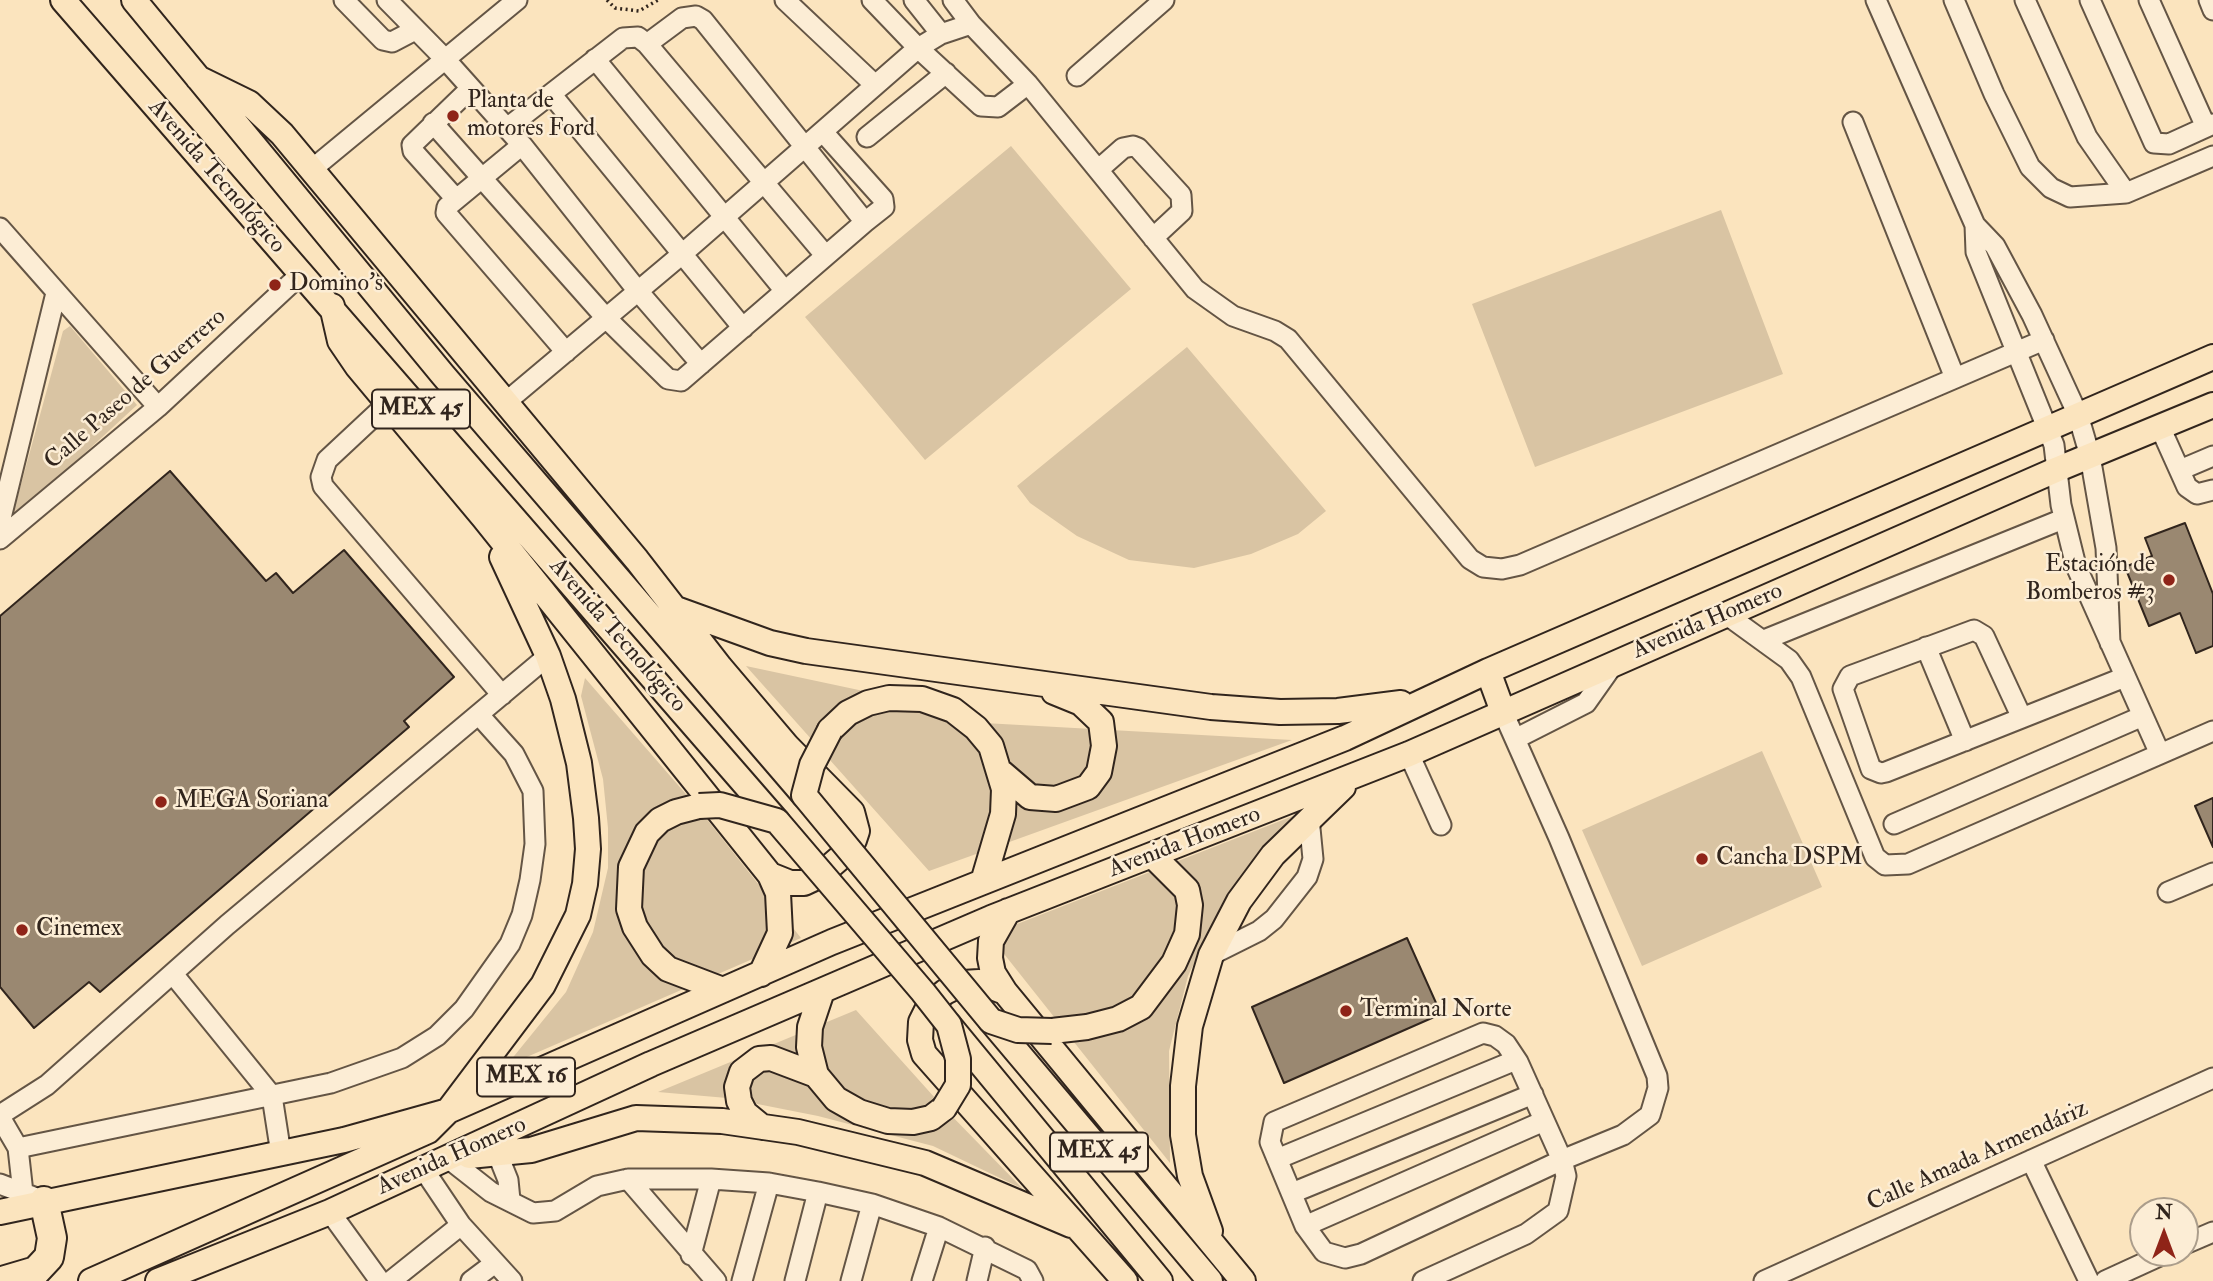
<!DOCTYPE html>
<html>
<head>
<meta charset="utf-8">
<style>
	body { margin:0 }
	#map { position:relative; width:2213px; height:1281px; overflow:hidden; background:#fbe4be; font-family:"IM FELL Double Pica",serif }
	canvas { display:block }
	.north { position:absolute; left:2129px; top:1197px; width:70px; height:70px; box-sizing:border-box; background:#fcedd5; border:2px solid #ab9d8b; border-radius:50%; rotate:0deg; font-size:19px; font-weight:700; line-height:28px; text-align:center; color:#31251d }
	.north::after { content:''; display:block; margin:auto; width:24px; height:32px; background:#8f2418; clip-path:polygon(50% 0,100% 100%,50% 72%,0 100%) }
</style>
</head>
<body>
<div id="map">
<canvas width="2213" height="1281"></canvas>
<div class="north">N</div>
</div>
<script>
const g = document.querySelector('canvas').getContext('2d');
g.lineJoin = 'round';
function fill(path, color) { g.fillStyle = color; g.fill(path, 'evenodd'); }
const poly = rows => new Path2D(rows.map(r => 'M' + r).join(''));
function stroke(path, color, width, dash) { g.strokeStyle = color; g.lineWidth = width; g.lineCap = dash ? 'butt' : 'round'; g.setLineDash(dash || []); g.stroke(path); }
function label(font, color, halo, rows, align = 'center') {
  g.font = font + ' "IM FELL Double Pica",serif'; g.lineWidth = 5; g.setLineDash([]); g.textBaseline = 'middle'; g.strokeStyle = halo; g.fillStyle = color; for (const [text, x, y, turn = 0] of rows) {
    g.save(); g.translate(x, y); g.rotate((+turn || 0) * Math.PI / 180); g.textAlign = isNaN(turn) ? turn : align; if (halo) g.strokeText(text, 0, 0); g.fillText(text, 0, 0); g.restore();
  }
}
fill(poly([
	[1011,146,1131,289,925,460,805,317],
	[1721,210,1783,374,1535,467,1472,304],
	[70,326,137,405,11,521,63,331],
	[1187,347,1326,511,1298,534,1251,554,1194,568,1129,560,1077,536,1030,503,1017,486],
	[746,666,887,696,946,693,984,723,1292,740,929,871],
	[585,678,698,808,801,938,506,1066,566,992,593,932,608,868,608,828,603,779,581,696],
	[1762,751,1822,887,1642,966,1582,830],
	[1293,816,1248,866,1214,921,1188,976,1169,1051,1170,1163,989,935],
	[856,1010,944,1108,1023,1189,933,1146,818,1116,727,1098,658,1092]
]), '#d9c4a3');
const building = poly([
	[170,471,266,581,276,573,293,593,344,550,454,677,404,721,409,727,100,992,89,982,34,1028,0,987,0,616,170,471],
	[2185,523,2213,594,2213,646,2196,653,2180,613,2149,626,2125,567,2152,556,2145,538,2185,523],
	[2213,798,2213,847,2195,806,2213,798],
	[1407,938,1441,1014,1284,1083,1252,1007,1407,938]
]);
fill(building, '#9a8871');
stroke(building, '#31251d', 2);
const minor = poly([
	[344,0,383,40,392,42,415,30],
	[387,0,445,59,522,145,637,290,701,364],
	[785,0,875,85],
	[872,0,918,48,981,106,998,107,1028,84],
	[914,0,941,34],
	[953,0,971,24],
	[1876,0,1975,225,1995,246,2032,315,2078,415,2090,456,2106,548,2110,643],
	[1954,0,1994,94,2030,167,2051,188,2070,197,2126,193,2213,156],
	[2025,0,2087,137,2126,193],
	[2090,0,2154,143,2169,144,2213,124],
	[2149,0,2206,127],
	[2209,0,2213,10],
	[595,59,785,291],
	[1077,76,1164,0],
	[551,94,743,328],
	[1853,122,1955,378],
	[433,123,606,318,668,379,681,381,865,222,703,20,696,16,682,18,647,44],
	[507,128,623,38,638,37,647,44,825,255],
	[823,132,883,199,884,207,865,222],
	[867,137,946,73],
	[522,145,447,207,446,213,566,352],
	[311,170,517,0],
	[1098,170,1123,148,1133,146,1138,148,1181,195,1182,211,1153,238],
	[456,199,413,151,412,145,471,88],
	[1975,225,1976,252,2054,445,2061,505,2076,566,2160,754],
	[0,228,158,407],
	[506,402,681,255,918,48,941,34,971,24,1028,84,1195,289,1233,316,1275,331,1288,339,1470,559,1483,567,1502,569,1520,565,2044,340],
	[387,404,327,460,321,477,323,486,502,695],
	[2160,427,2187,487,2197,494,2213,490],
	[2180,470,2213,456],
	[0,522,56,293],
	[0,539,158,407,301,274],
	[1727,615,1789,660,1801,677,1875,857,1885,865,1908,864,2213,731],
	[1764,640,2063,519],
	[1926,647,1965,741],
	[2022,718,1984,636,1974,630,1850,676,1843,689,1871,769,1881,773,1886,772,2125,677],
	[1515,739,1586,703,1615,662],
	[1409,754,1441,825],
	[1894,824,2143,716],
	[2168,892,2213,873],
	[1211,955,1259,931,1274,919,1307,877,1313,859,1309,818],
	[173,974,272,1096,281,1154],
	[0,1115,47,1085,227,925,548,656],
	[0,1117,18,1148,23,1193],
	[18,1148,331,1083,402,1058,437,1036,464,1009,510,944,522,915,530,880,535,844,533,791,514,754,479,715],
	[498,1155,508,1180,510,1200],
	[449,1159,491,1192,533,1213,555,1211,597,1186,628,1179,711,1179,769,1183,818,1192,872,1204,939,1227,1027,1270,1033,1281],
	[1277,1159,1516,1060],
	[2031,1160,2089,1281],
	[424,1170,461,1225,512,1281],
	[628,1179,716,1281],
	[0,1184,34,1197],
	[1292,1193,1533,1094],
	[330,1212,380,1281],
	[1305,1226,1544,1121],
	[2185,1244,2213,1232],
	[691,1255,711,1179],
	[391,1281,461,1225],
	[471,1281,495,1263],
	[742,1281,769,1183],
	[795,1281,818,1192],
	[851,1281,872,1204],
	[922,1281,939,1227],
	[977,1281,985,1247],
	[1423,1281,1526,1234,1558,1211,1566,1176,1562,1160,1518,1062,1506,1044,1495,1036,1483,1033,1274,1122,1270,1142,1305,1226,1324,1252,1345,1258,1361,1254,1562,1160,1623,1135,1650,1115,1658,1088,1657,1076,1559,838,1503,712],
	[1764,1281,2213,1078],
	[2105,1281,2166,1253]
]);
const major = poly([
	[63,0,777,821],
	[134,0,443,375,804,795],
	[198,78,249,103,282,134,637,560,720,667,787,746,852,812,857,831,854,840,841,857,819,876,804,883,790,883,770,875,484,518,357,366,340,341,332,306],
	[676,609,770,643,806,651,1211,707,1280,712,1338,711,1401,703],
	[1488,671,1503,712],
	[830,730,848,713,868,703,889,698,922,699,953,710,976,728,991,746,1004,789,1003,814,983,882],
	[1002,773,1030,797,1056,799,1088,787,1099,772,1104,746,1101,722,1081,703,1054,692],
	[699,806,676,812,660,820,647,833,631,867,629,909,635,927,653,955,668,969,723,990],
	[761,974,780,933,778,893,770,875],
	[822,991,810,1027,809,1047,816,1075,836,1099,859,1112,888,1121,913,1122,931,1118,944,1108],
	[1005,992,993,973,990,958,991,941,1008,911],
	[991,1021,1210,1281],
	[949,1025,1160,1281],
	[1052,1031,1087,1027,1118,1019,1141,1007,1174,963,1187,934,1190,905,1187,890,1153,856],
	[762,1127,745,1113,739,1101,737,1087,742,1072,759,1059,771,1058,816,1075],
	[469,1156,531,1150,636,1118,722,1121,798,1132,925,1163,1071,1225],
	[0,1212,344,1140,448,1111,832,942,1345,738,1488,671,2213,357],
	[1210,1231,1190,1176,1183,1135,1183,1086,1190,1026,1211,955,1239,901,1273,855,1343,787],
	[91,1281,428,1131,448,1111,543,985,578,915,585,884,588,849,586,818,579,763,563,699,548,656,502,557],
	[158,1281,330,1212,651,1064,991,918,1409,754,2058,469,2213,405],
	[1125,1281,924,1054,920,1040,921,1022,930,1004,945,992,963,983,979,982,1005,992,1243,1281]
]);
const highway = poly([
	[2,1281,36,1271,49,1257,52,1238,44,1201]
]);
stroke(minor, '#645545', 23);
stroke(major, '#31251d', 28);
stroke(highway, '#31251d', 32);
stroke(poly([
	[607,0,615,8,639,11,658,0]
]), '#31251d', 3.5, [2, 3.5]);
stroke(minor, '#fcedd5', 19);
stroke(major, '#fbe4be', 24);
stroke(highway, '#fbe4be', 28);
const majorBridge = poly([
	[830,730,812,765,804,795,991,1021,1018,1030,1052,1031],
	[699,806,720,805,777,821,923,992,949,1025,958,1059,958,1085,944,1108]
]);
stroke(majorBridge, '#31251d', 28, []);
stroke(majorBridge, '#fbe4be', 24);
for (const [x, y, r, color] of [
	[453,116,7,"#8f2418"],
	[275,285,7,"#8f2418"],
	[2169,580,7,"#8f2418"],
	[161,802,7,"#8f2418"],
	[1702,859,7,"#8f2418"],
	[22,930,7,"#8f2418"],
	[1346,1011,7,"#8f2418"]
]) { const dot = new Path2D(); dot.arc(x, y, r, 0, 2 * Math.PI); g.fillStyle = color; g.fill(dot); stroke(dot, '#fcedd5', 2.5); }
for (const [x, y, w] of [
	[421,409,98],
	[526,1077,98],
	[1099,1152,98]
]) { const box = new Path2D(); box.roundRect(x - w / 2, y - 19.5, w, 39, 5); g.fillStyle = '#fcedd5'; g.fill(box); stroke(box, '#31251d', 2); }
label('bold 23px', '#31251d', null, [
	["MEX 45",421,409],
	["MEX 16",526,1077],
	["MEX 45",1099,1152]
]);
label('24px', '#31251d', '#fcedd5', [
	["Planta de",467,102],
	["motores Ford",467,130],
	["Domino's",289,285],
	["Estación de",2155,566,"right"],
	["Bomberos #3",2155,594,"right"],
	["MEGA Soriana",175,802],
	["Cancha DSPM",1716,859],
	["Cinemex",36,930],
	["Terminal Norte",1360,1011]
], 'left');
label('24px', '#31251d', '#fcedd5', [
	["Avenida Tecnológico",216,177,49],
	["Calle Paseo de Guerrero",136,390,-41],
	["Avenida Homero",1708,622,-23],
	["Avenida Tecnológico",617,636,49],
	["Avenida Homero",1185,843,-21],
	["Avenida Homero",452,1157,-24],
	["Calle Amada Armendáriz",1978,1157,-24]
]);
</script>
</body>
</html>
